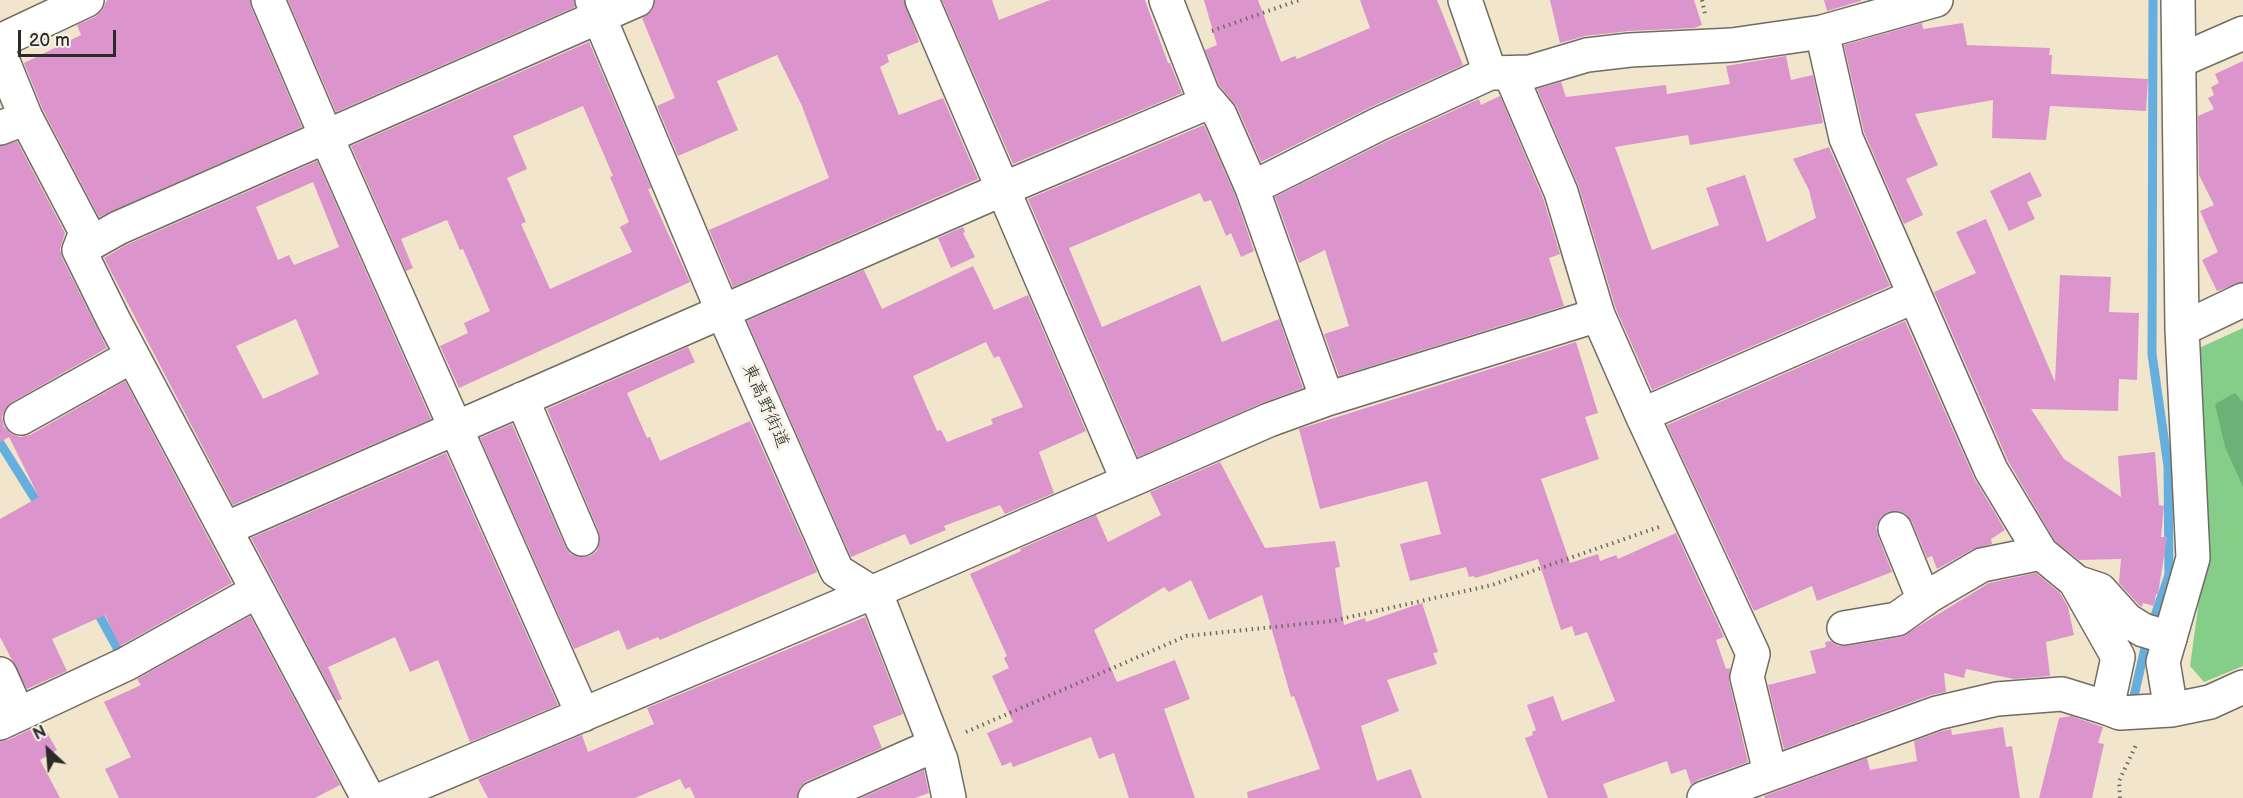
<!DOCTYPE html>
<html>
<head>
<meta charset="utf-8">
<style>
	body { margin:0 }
	#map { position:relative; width:2243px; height:798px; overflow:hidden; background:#f1e5cc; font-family:"Balsamiq Sans",sans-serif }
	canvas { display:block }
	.north { position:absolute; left:18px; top:720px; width:60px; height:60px; -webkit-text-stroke:4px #f7f3e8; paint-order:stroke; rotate:334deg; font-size:16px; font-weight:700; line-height:24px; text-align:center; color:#2b2b2b }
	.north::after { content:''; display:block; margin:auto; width:21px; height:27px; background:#2b2b2b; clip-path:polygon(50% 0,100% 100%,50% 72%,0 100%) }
	.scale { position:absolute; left:18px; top:30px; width:98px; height:27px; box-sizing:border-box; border:3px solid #2b2b2b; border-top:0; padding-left:8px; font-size:18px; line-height:21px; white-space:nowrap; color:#2b2b2b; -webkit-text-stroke:4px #f7f3e8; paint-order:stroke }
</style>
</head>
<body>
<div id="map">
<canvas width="2243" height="798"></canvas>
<div class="north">N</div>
<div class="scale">20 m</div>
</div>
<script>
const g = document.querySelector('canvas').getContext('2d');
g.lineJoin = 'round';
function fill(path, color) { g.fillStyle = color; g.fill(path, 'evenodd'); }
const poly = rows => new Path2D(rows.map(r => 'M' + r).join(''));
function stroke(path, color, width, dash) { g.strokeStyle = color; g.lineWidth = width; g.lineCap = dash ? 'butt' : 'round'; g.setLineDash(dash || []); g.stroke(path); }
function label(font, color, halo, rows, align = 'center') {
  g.font = font + ' "Balsamiq Sans","Klee One",sans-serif'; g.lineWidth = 6; g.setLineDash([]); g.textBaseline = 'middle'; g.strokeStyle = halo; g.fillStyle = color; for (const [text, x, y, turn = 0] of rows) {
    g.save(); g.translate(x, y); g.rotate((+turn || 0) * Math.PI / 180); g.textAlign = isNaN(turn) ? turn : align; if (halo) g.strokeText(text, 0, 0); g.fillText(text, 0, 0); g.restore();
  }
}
fill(poly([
	[2243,328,2243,666,2204,682,2190,666,2209,528,2199,348]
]), '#85ce8a');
fill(poly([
	[2235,393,2243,402,2243,487,2225,447,2215,404]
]), '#6cb176');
stroke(poly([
	[0,443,42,510],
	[94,606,120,653],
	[2132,705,2147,639,2169,575,2168,466,2152,354,2153,0]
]), '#65aedd', 9);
fill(poly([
	[107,0,250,0,251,7,302,127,99,217,43,110,24,63,81,35,77,25,95,17,102,11],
	[288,0,574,0,575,7,336,112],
	[655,0,904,0,919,42,887,55,889,62,880,67,899,115,943,98,978,179,733,287,709,230,829,178,802,106,777,55,717,81,738,130,678,156,657,106,675,98,642,18,652,11],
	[942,0,992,0,999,20,1050,0,1145,0,1168,63,1170,63,1182,93,1013,164],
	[1204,0,1258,0,1281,62,1295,56,1297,59,1370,28,1360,0,1437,0,1463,65,1371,107,1261,162,1237,107,1219,85,1205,50,1217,45],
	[1550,0,1694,0,1702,25,1694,28,1629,31,1585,36,1560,43],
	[1824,0,1861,0,1861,1,1827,11],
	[1922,23,1923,29,1963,23,1967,45,2050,48,2049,55,2052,55,2051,74,2148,79,2146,111,2050,106,2046,140,1992,138,1993,100,1915,114,1938,165,1906,179,1923,215,1904,224,1864,132,1844,45],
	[589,42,651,188,648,189,690,282,459,388,440,346,468,333,464,323,490,311,463,249,460,250,447,220,401,239,413,268,406,271,351,146],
	[583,106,613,176,610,177,629,222,620,227,632,252,550,289,521,224,526,222,507,178,527,169,513,136],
	[1786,56,1791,80,1813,75,1823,123,1690,145,1688,135,1615,147,1652,250,1719,225,1706,188,1745,175,1767,242,1816,218,1809,190,1793,159,1829,147,1890,286,1652,390,1616,309,1579,187,1537,89,1561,82,1566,97,1666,85,1667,94,1730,84,1726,66],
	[2243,61,2243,282,2217,291,2202,260,2218,252,2200,211,2214,205,2199,175,2198,116,2214,109,2208,98,2214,95,2211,87,2219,83,2215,74],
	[1500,96,1543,198,1560,254,1549,258,1564,306,1339,376,1324,334,1349,326,1325,250,1299,263,1275,197,1387,141,1479,99,1481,105],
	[1204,125,1235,195,1254,251,1241,257,1231,233,1226,236,1211,200,1204,202,1200,193,1069,248,1102,327,1200,285,1222,342,1279,319,1303,388,1262,403,1138,457,1028,199],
	[17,141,65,233,60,249,62,258,107,348,12,402,5,409,2,417,4,427,12,434,20,437,30,435,125,381,232,583,120,646,105,615,52,639,67,671,27,689,0,637,0,519,39,497,9,437,0,442,0,146],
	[317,161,431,419,233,505,104,258,126,245],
	[313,182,339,247,294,265,289,255,278,260,256,207],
	[296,319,319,374,263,399,236,346],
	[2030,172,2042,196,2027,202,2035,219,2009,231,1990,191],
	[1986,219,2055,382,2060,275,2111,277,2109,312,2139,313,2137,380,2119,379,2118,411,2031,409,2064,459,2121,497,2118,456,2155,452,2159,505,2164,506,2161,537,2167,537,2158,594,2156,594,2154,606,2143,603,2142,607,2139,605,2119,583,2121,559,2079,560,2055,541,2008,461,1934,292,1976,273,1956,232],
	[963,227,965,232,963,233,975,257,951,268,938,238],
	[973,266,994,310,1028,295,1086,431,1039,452,1054,493,1005,514,1000,505,944,526,946,530,910,545,905,534,851,557,747,321,864,270,882,309],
	[986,342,994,358,999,356,1023,407,991,419,993,424,947,442,941,430,937,431,913,376],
	[1905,321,1974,478,2005,530,1991,539,1992,544,1973,549,1937,569,1932,556,1927,558,1912,522,1907,515,1898,511,1888,512,1881,517,1876,527,1878,536,1892,572,1817,601,1812,586,1754,611,1667,425],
	[1576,342,1598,413,1585,417,1599,459,1541,479,1570,563,1598,554,1600,561,1616,555,1618,559,1676,533,1724,637,1716,640,1726,669,1730,668,1729,681,1748,762,1698,780,1691,785,1686,769,1671,774,1667,761,1603,784,1608,798,1548,798,1525,738,1533,735,1532,732,1536,730,1527,705,1553,696,1562,721,1615,701,1587,632,1575,636,1572,626,1561,630,1538,559,1475,578,1474,576,1469,577,1466,567,1410,581,1400,544,1441,534,1427,481,1320,509,1299,429],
	[688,347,695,362,627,393,647,438,650,437,660,461,750,421,817,572,660,640,658,637,627,650,619,630,574,649,480,438,512,424,565,546,570,554,579,557,590,556,597,551,600,542,599,532,547,409],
	[446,453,558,705,470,742,438,660,410,672,395,637,328,667,342,699,337,701,251,538],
	[1220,462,1265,548,1335,541,1340,567,1335,568,1344,625,1365,618,1366,622,1422,603,1438,652,1433,653,1437,664,1387,680,1399,711,1361,726,1377,781,1411,769,1422,798,1248,798,1247,792,1320,769,1294,696,1291,697,1262,595,1209,620,1191,580,1169,592,1164,587,1094,630,1117,682,1175,660,1190,699,1164,709,1195,798,1129,798,1114,753,1099,759,1091,737,1013,767,1011,762,1002,766,987,733,1013,722,992,676,1009,668,1004,658,1007,656,970,574,1021,551,1020,549,1096,515,1108,542,1161,515,1150,492],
	[2036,573,2060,593,2068,607,2074,635,2046,642,2050,676,2014,679,1966,669,1964,678,1944,673,1946,692,1931,695,1784,749,1768,685,1816,673,1810,651,1826,647,1825,642,1831,641,1838,646,1847,646,1901,637,1989,583],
	[250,616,340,785,315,798,119,798,105,769,131,757,104,702,141,685,137,679],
	[865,617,903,714,873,726,882,748,807,781,800,787,797,798,695,798,690,787,685,789,680,779,635,798,488,798,478,779,582,735,588,752,654,724,647,708],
	[2071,716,2103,727,2098,743,2104,744,2092,798,2039,798,2059,718],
	[42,724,57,750,40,760,60,798,0,798,0,741,8,740],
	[2003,727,2006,747,2012,746,2020,798,1765,798,1764,796,1867,758,1870,770,1917,761,1914,741,1942,731,1951,729,1952,735],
	[924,770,929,793,915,798,861,798]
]), '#db95cc');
const minor = poly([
	[268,0,326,136,583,715],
	[592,0,723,312,837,571,877,596,941,760,949,798],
	[922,0,1128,481],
	[1166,0,1203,95,1220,115,1252,188,1327,399],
	[1465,0,1490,73],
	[0,41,87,0],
	[0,54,26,118,86,232,79,250,114,321,368,798],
	[2179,61,2243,33],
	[1510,73,1561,192,1598,315,1642,415,1753,654,1747,677,1770,772],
	[0,128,26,118],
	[1252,188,1379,124,1490,73,1530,72,1587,55,1630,50,1732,45,1822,32,1936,0],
	[79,250,118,228,637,0],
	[522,399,582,539],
	[1642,415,1915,296],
	[21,418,132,356],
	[225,529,1003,189,1209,102],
	[1895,529,1924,600],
	[2079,583,2100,590,2127,620,2143,630,2170,638],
	[1844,628,1897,619,1929,596,1982,565,2041,553],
	[0,674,18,714],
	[0,723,126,664,257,591],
	[385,798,871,593,1269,420,1327,399,1598,315],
	[815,798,935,745],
	[1704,798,1937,713,1997,699,2062,694,2107,708,2118,657,2075,581,2041,553,1991,470,1846,138,1822,32]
]);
const tertiary = poly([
	[2182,329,2243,300],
	[2107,708,2120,713,2171,710,2210,702,2243,687],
	[2171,710,2163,662,2193,558,2182,329,2178,0]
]);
stroke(minor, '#706c63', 36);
stroke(tertiary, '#706c63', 36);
stroke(poly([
	[1702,0,1705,14],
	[1212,31,1299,0],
	[966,732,1186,636,1332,621,1492,585,1659,527],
	[2120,798,2119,781,2136,745]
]), '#706c63', 4, [1.5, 4.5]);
stroke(minor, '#fff', 33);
stroke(tertiary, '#fff', 33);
label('18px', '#2b2b2b', '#f7f3e8', [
	["東高野街道",765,406,66]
]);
</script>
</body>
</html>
